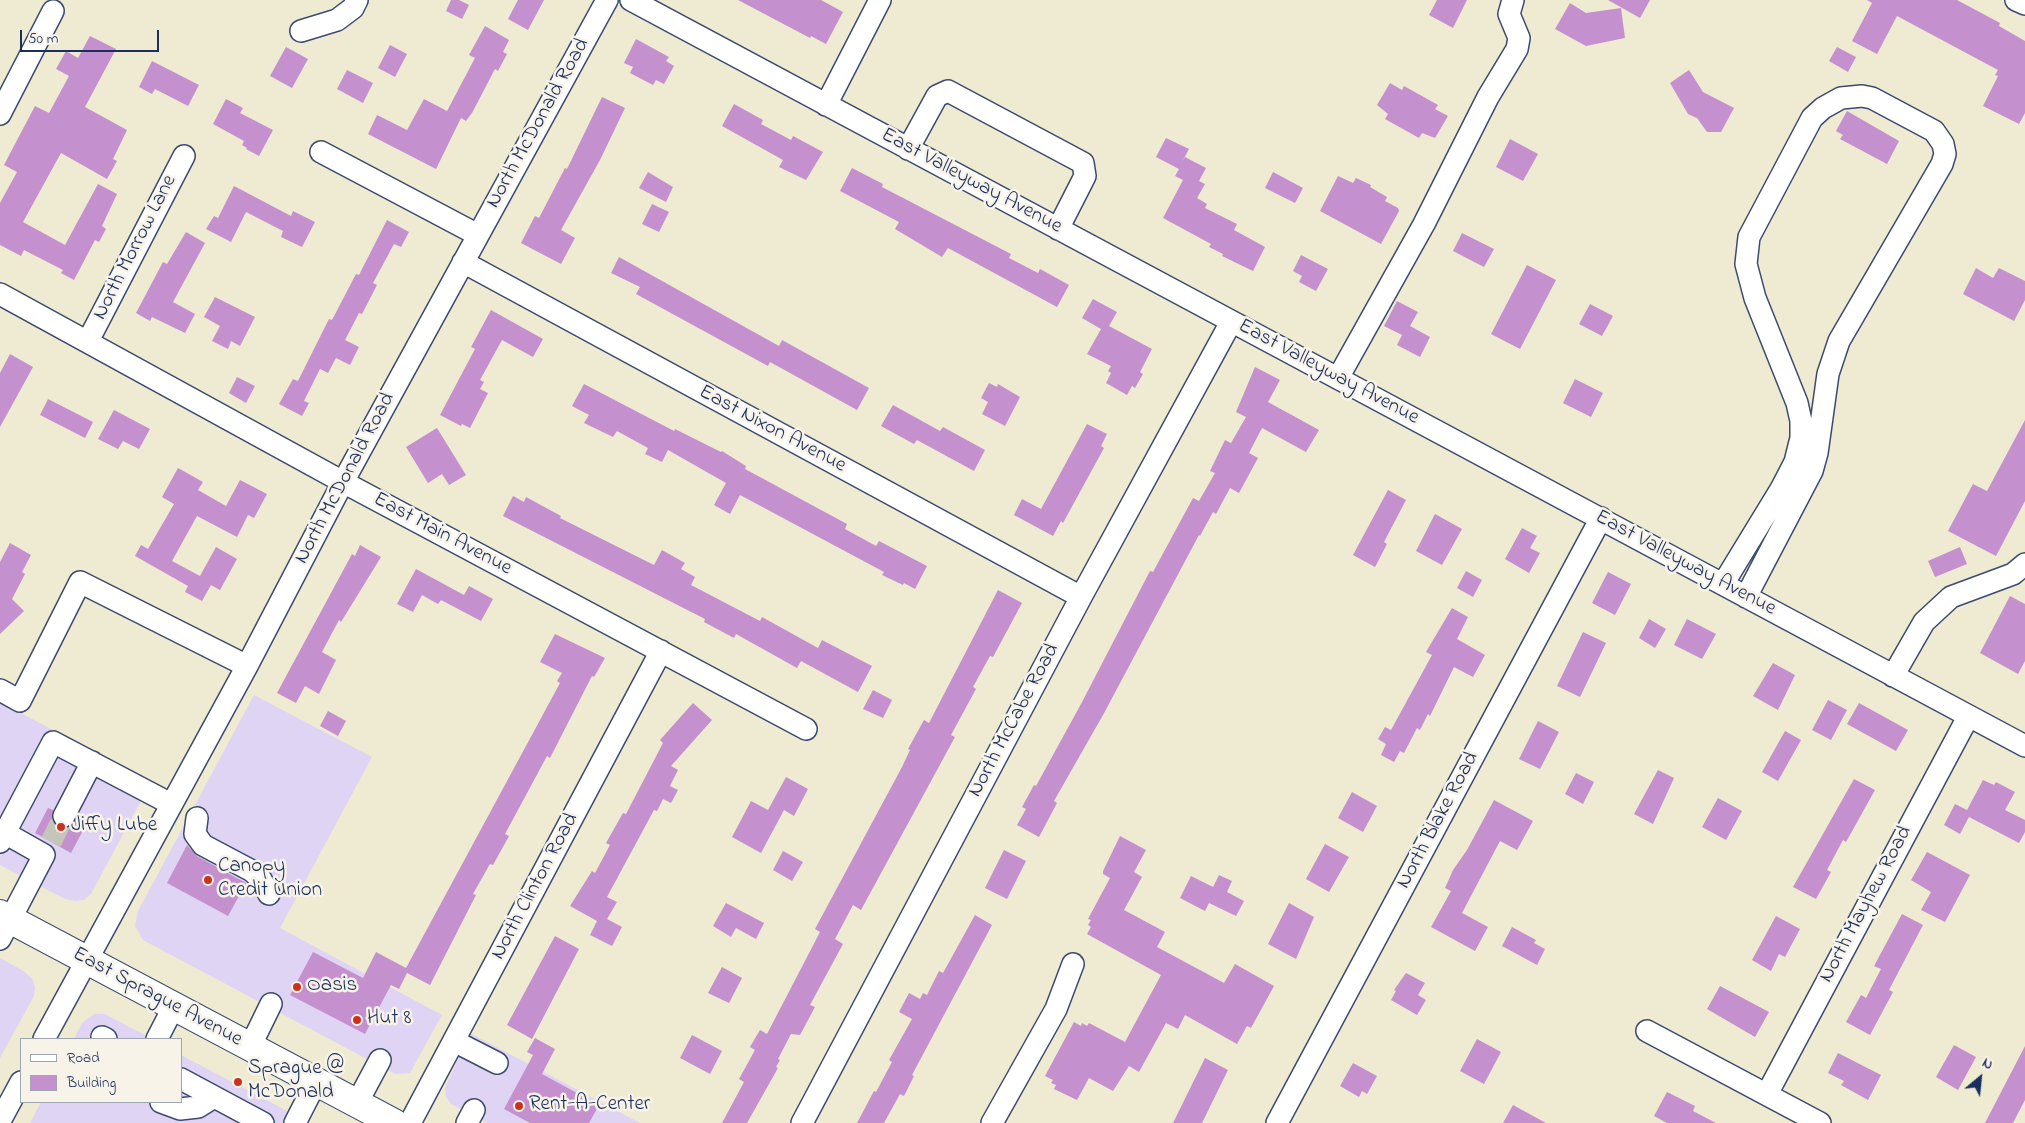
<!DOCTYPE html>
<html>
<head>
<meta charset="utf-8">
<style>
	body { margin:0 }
	#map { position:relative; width:2025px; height:1123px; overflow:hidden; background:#efead2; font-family:"Indie Flower",sans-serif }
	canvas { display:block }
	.legend { position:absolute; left:20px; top:1038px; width:162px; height:65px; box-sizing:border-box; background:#f7f3e8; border:1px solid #9fa5b1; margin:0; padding:6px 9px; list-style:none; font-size:15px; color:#1b2f5e }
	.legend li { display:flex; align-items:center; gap:10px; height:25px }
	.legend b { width:25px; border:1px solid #9fa5b1 }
	.north { position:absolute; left:1955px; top:1053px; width:50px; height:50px; -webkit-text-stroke:4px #f7f3e8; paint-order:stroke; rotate:28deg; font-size:14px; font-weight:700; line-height:20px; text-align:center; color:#1b2f5e }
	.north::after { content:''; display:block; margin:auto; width:18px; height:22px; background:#1b2f5e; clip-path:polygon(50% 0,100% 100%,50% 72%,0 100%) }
	.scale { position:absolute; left:20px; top:30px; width:139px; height:22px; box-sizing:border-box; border:2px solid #1b2f5e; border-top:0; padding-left:6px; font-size:15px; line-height:18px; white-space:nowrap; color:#1b2f5e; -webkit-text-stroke:4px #f7f3e8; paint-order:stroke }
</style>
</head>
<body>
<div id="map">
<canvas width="2025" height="1123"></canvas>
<ul class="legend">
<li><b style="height:6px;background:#fff"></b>Road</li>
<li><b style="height:14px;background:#c490ce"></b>Building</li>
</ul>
<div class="north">N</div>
<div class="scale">50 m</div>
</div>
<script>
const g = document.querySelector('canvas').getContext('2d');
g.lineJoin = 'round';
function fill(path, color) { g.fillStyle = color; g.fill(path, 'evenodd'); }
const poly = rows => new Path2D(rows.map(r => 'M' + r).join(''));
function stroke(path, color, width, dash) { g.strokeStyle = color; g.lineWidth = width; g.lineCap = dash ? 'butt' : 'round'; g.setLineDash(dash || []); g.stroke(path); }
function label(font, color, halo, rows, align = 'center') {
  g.font = font + ' "Indie Flower",sans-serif'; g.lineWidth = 5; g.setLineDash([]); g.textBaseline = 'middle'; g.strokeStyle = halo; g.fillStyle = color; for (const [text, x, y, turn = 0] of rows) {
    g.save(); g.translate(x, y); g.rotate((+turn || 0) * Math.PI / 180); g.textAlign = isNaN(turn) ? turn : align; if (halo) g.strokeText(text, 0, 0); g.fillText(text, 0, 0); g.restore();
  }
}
fill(poly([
	[254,695,372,757,280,928,442,1015,410,1073,395,1074,143,940,135,926,138,911],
	[0,702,151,782,91,894,84,900,75,901,65,899,0,865],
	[0,958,25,972,33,980,35,988,34,996,0,1058],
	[94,1014,105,1014,152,1039,74,1039,82,1023],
	[470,1033,640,1123,487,1123,451,1104,446,1097,445,1088],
	[181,1055,310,1123,30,1123,41,1102,181,1102]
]), '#e0d4f4');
fill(poly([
	[451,0,459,0,469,5,462,19,446,11],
	[518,0,544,0,528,30,508,19],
	[738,0,821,0,843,12,826,44,811,36,810,38],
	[1437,0,1467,0,1453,28,1429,15],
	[1608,0,1650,0,1640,18],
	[1867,0,1957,0,2000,23,1999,26,2025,41,2025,113,2019,124,1983,106,1998,76,1995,75,1998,70,1897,16,1877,54,1852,41,1872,3],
	[1570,3,1586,13,1621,8,1625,38,1586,46,1555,29],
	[485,26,509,40,503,52,507,54,498,71,495,69,472,113,466,121,461,118,436,169,368,134,377,115,407,130,424,99,447,111,475,58,469,55],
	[90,36,116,49,85,107,127,130,113,159,117,161,107,179,61,153,23,222,65,245,98,184,117,194,102,226,106,229,99,242,95,240,74,280,61,273,63,270,24,250,21,256,0,245,0,203,17,172,4,165,25,125,35,106,49,113,69,76,56,69,66,51,78,58],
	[636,39,669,57,666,61,674,66,664,84,656,80,653,85,630,73,633,67,624,63],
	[390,45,407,54,395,77,378,68],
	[286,47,308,59,292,88,270,76],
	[1837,47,1856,57,1848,72,1829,61],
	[152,61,199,85,188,106,155,89,152,94,139,87],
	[347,70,373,83,363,103,337,89],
	[1689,70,1703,92,1734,108,1721,132,1707,132,1697,118,1688,114,1670,83],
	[1390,83,1402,90,1404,86,1438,105,1435,109,1448,116,1435,138,1422,133,1419,138,1385,119,1388,114,1377,105],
	[602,97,625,108,600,160,561,230,575,238,561,264,521,243,535,216,539,218,565,168,567,169],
	[226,99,243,108,240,113,273,130,259,156,246,149,247,148,242,145,244,141,213,124],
	[734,104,763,120,761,124,791,140,793,136,823,152,806,180,779,167,783,160,722,126],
	[1847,111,1899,141,1887,164,1840,139,1843,135,1836,131],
	[1166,138,1189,149,1181,164,1185,157,1206,168,1199,181,1205,184,1197,198,1207,204,1205,208,1237,224,1234,230,1265,247,1253,271,1222,256,1223,254,1209,247,1211,244,1163,218,1183,180,1175,176,1179,169,1156,157],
	[1510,139,1538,154,1523,181,1496,167],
	[852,168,883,184,882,187,1011,254,1009,258,1038,273,1040,269,1069,285,1057,307,948,248,942,257,895,229,899,222,840,191],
	[648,172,673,187,666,202,639,188],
	[1273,172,1303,188,1295,203,1265,188],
	[1338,176,1353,183,1356,178,1371,185,1370,187,1387,197,1385,201,1398,208,1399,211,1381,244,1320,211],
	[234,186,291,216,293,211,315,222,302,247,281,237,283,231,246,212,231,242,206,229,214,216,218,218],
	[652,204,669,212,659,232,642,224],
	[387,220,409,232,401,247,394,244,373,283,377,285,362,314,359,313,345,340,359,347,350,365,336,358,328,373,320,369,304,401,309,403,302,416,279,404,293,379,298,381,329,319,332,320,356,274,359,275],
	[186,232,205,243,173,302,195,314,185,333,152,317,150,321,136,313,163,262,167,264],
	[1462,233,1494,249,1484,267,1453,251],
	[1301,255,1328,269,1316,291,1299,282,1302,276,1293,271],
	[619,257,779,346,782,340,869,388,857,410,770,362,768,366,636,294,640,287,611,273],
	[1527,265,1556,280,1520,349,1491,334],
	[1976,268,1993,278,1999,268,2025,281,2025,300,2014,321,1963,294],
	[215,297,255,317,240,346,231,341,228,349,212,341,220,326,204,317],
	[1093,299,1117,312,1109,326,1152,349,1140,372,1143,374,1135,388,1132,386,1127,395,1106,383,1111,373,1108,371,1111,366,1087,354,1101,329,1082,318],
	[1397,301,1418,312,1410,326,1430,337,1420,357,1397,345,1402,335,1384,326],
	[1590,304,1613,316,1602,336,1579,324],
	[491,310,543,339,533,357,502,340,480,380,484,382,480,389,488,393,470,428,462,424,461,426,440,415,475,349,471,347],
	[10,354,33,367,0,427,0,373],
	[1255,367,1280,380,1268,402,1319,430,1306,452,1262,428,1249,453,1258,458,1239,493,1230,488,1216,514,1213,512,1200,536,1199,535,1103,715,1054,801,1057,803,1039,837,1017,825,1026,809,1022,807,1034,785,1036,786,1081,704,1150,571,1153,572,1193,498,1199,501,1215,473,1210,471,1225,440,1231,443,1246,417,1236,412],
	[237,377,255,386,246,403,229,393],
	[1575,379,1603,393,1591,417,1563,403],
	[989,383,997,387,998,384,1020,397,1005,426,982,414,988,402,981,398],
	[584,384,674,431,675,429,721,452,722,451,746,466,745,469,847,524,845,529,876,546,879,541,927,566,915,589,904,583,903,585,882,575,884,572,740,495,730,514,714,505,726,483,668,450,662,462,645,454,648,448,617,431,613,437,584,423,589,415,572,406],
	[48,399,93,422,85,438,40,415],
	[893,405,940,431,943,427,985,450,974,471,917,440,914,444,881,426],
	[114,410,150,429,139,449,123,441,118,449,98,439],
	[2025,420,2025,501,1996,556,1948,531,1973,484,1987,491],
	[1087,424,1107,434,1101,446,1104,448,1063,523,1061,521,1053,536,1014,515,1022,499,1041,509],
	[437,428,466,475,449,485,442,474,428,483,406,447],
	[178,468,203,482,198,490,226,506,240,480,267,494,254,518,248,515,237,537,197,516,172,561,200,576,216,547,237,559,220,590,211,585,202,601,185,592,188,586,135,556,141,545,148,549,174,504,162,497],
	[1388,490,1406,500,1384,542,1387,544,1375,567,1353,555],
	[513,496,524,502,526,497,561,516,560,518,654,565,662,550,685,563,681,569,695,577,691,585,760,621,762,617,818,648,822,640,872,666,858,692,801,661,797,668,736,634,734,638,704,622,705,619,503,516],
	[1435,514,1462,529,1442,565,1416,551],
	[1522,528,1537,536,1530,548,1540,553,1529,573,1505,559],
	[10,543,31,555,22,572,25,574,12,599,24,611,0,634,0,562],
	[360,545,381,557,341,622,339,620,322,652,336,660,319,694,305,686,296,703,277,693,352,554,355,556],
	[1960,547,1967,564,1935,577,1928,561],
	[416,569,464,595,469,586,493,599,481,621,441,600,438,604,422,595,413,612,397,604],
	[1466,571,1482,580,1473,597,1457,588],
	[1608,572,1631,584,1615,615,1592,603],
	[998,590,1022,603,993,657,990,656,973,687,976,689,951,735,955,737,861,910,853,905,835,939,843,944,810,1005,815,1007,800,1035,791,1034,778,1059,780,1060,776,1067,778,1068,747,1123,722,1123,744,1082,739,1079,755,1050,750,1047,760,1030,767,1034,820,932,815,929,902,767,910,750,908,749,924,720,929,723],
	[2010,596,2025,604,2025,661,2018,674,1980,653],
	[1452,608,1468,617,1457,639,1485,655,1473,677,1454,667,1430,716,1428,714,1420,730,1417,728,1404,753,1400,751,1394,762,1381,755,1386,744,1378,739,1385,727,1391,730,1432,655,1426,652],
	[1649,619,1666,629,1655,648,1639,638],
	[1687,619,1716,634,1702,659,1674,645],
	[1583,632,1606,643,1580,697,1557,686],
	[555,634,605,658,594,677,592,676,550,758,547,756,505,834,509,836,493,865,490,864,473,894,476,895,430,985,407,973,399,989,391,985,365,1034,290,995,313,952,363,978,376,952,406,968,560,683,557,681,562,673,540,662],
	[1773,663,1795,675,1778,710,1753,696],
	[873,690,892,700,883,718,863,709],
	[1828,700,1847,710,1831,740,1812,730],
	[693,703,712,720,671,766,678,770,670,786,678,790,671,803,663,799,657,811,654,810,607,897,617,902,607,919,622,927,612,946,590,935,597,921,570,906,592,871,595,873,610,845,606,843,623,813,626,814,663,743,660,740],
	[1859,703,1908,730,1896,751,1847,724],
	[328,711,346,721,338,736,320,726],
	[1538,721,1559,732,1540,769,1519,759],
	[1785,731,1801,740,1778,781,1762,772],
	[1658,770,1674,778,1653,824,1634,814],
	[1576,773,1594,782,1583,804,1565,794],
	[786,777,808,789,794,816,784,810,761,853,732,837,751,801,768,810],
	[1854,779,1875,790,1846,842,1843,840,1827,870,1831,872,1816,899,1793,887],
	[1983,780,1994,785,1996,782,2015,792,2005,810,2025,820,2025,832,2019,843,1969,817,1960,834,1944,825,1955,804,1967,810],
	[1352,792,1377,806,1363,832,1338,818],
	[1718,798,1742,811,1726,840,1702,827],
	[1494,800,1533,821,1517,850,1500,841,1462,913,1488,927,1475,951,1431,927,1451,891,1445,888,1453,870,1467,850],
	[48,808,53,810,53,822,59,827,70,827,79,815,88,821,71,853,35,833],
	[1120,836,1146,850,1134,872,1142,877,1124,910,1165,932,1157,947,1224,983,1235,964,1274,986,1251,1028,1247,1026,1237,1044,1185,1015,1178,1029,1166,1023,1139,1072,1129,1066,1113,1091,1089,1078,1077,1100,1054,1089,1056,1085,1051,1083,1053,1080,1045,1076,1074,1022,1081,1026,1082,1023,1087,1026,1089,1023,1125,1042,1161,975,1087,934,1091,927,1088,925,1091,920,1088,919,1110,878,1103,874,1103,871],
	[1325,844,1349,857,1329,892,1306,879],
	[187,845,197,856,246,883,228,916,167,883],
	[1004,850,1026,861,1007,899,985,888],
	[783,851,803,862,792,881,773,870],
	[1927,852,1970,875,1945,922,1921,910,1931,892,1911,880],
	[1219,875,1232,881,1227,892,1244,901,1236,916,1209,903,1205,911,1180,898,1191,876,1213,887],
	[726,903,764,923,756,939,736,928,731,937,713,926],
	[1289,903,1314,917,1296,959,1268,944],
	[1902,914,1923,925,1889,990,1893,992,1870,1035,1846,1022,1861,995,1866,998,1881,969,1874,966],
	[975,915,992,925,912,1075,914,1076,904,1096,900,1094,884,1123,857,1123,874,1091,876,1092,892,1062,889,1060,912,1019,899,1012,909,993,920,999,923,993,927,995,939,971,943,973],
	[1776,916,1800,929,1785,957,1779,954,1771,971,1752,960],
	[1512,927,1536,940,1534,943,1545,949,1537,965,1502,946],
	[555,936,579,949,532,1039,507,1025],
	[722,967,742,978,729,1003,708,993],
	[1406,973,1425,983,1418,995,1426,1000,1417,1015,1391,1000,1396,991,1394,990],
	[1720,986,1769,1012,1755,1037,1707,1009],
	[692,1035,722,1051,710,1074,680,1058],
	[535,1038,555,1049,542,1074,599,1105,589,1123,530,1123,504,1109,533,1055,527,1052],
	[1477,1039,1501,1052,1484,1084,1460,1071],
	[1954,1045,1976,1057,1958,1090,1936,1077],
	[2025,1046,2025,1100,2013,1123,1985,1123],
	[1838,1053,1881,1075,1868,1100,1841,1085,1844,1081,1828,1073],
	[1205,1058,1228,1070,1202,1123,1173,1123],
	[1353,1063,1377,1076,1367,1094,1362,1091,1359,1097,1340,1086],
	[1667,1092,1695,1106,1693,1111,1716,1123,1667,1123,1654,1116],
	[1513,1105,1546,1123,1503,1123]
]), '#c490ce');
stroke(poly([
	[51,842,64,816]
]), '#c5c5bb', 21, [21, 11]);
const minor = poly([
	[631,0,2025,746],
	[2016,0,2025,4],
	[301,31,337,20,353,8,357,0],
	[826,105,880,0],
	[0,114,53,11],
	[908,149,937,96,948,91,1083,163,1085,176,1058,229],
	[321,152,478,235],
	[463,262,1081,597],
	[0,294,343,482,806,729],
	[88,341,184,156],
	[1338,378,1424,224,1488,97,1517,49,1519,38,1509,14,1513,0],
	[1723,584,1781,489,1795,462,1801,438,1801,421,1797,403,1755,298,1746,264,1749,237,1812,118,1823,108,1841,98,1862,96,1872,98,1934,131,1943,144,1945,154,1942,164,1839,341,1828,374,1817,453,1812,471,1746,597],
	[1893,676,1924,622,1951,597,2013,574,2025,564],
	[0,690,20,701,80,582,247,666],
	[64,816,92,762],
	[197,818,195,834,203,845,252,871,260,878,269,894],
	[0,842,53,742,171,804],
	[0,939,44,855,5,833],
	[1647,1031,1820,1123],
	[102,1037,106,1039],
	[44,1039,247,666,343,482,607,0],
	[157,1039,174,1006],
	[454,1041,497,1063],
	[250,1047,271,1004],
	[181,1079,263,1123],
	[1767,1094,1968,717],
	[161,1102,180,1109,198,1107,214,1097],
	[357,1103,380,1060],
	[0,1121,21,1082],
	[295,1123,316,1082],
	[410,1123,661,651],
	[467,1123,474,1110],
	[802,1123,1081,597,1231,322],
	[992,1123,1056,1009,1073,964],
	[1277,1123,1601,518]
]);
const major = poly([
	[0,914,394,1123]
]);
stroke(minor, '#3b4b6f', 24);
stroke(major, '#3b4b6f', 30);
stroke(minor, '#fff', 21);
stroke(major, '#fff', 28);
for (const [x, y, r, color] of [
	[61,827,5,"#c8321e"],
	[208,880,5,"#c8321e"],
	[297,987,5,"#c8321e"],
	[357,1020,5,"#c8321e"],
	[238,1082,5,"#c8321e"],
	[519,1106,5,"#c8321e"]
]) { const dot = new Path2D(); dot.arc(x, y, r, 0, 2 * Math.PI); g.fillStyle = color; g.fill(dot); stroke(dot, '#f7f3e8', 2); }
label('21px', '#1b2f5e', '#f7f3e8', [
	["North McDonald Road",539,124,-61],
	["East Valleyway Avenue",971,182,28],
	["North Morrow Lane",136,248,-63],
	["East Valleyway Avenue",1328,373,28],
	["East Nixon Avenue",772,430,28],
	["North McDonald Road",346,479,-62],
	["East Main Avenue",442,535,28],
	["East Valleyway Avenue",1685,564,28],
	["North McCabe Road",1015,721,-62],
	["North Blake Road",1439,821,-62],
	["North Clinton Road",536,887,-62],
	["North Mayhew Road",1867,905,-62],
	["East Sprague Avenue",157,998,28]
]);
label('21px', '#1b2f5e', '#f7f3e8', [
	["Jiffy Lube",71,827],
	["Canopy",218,868],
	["Credit Union",218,892],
	["Oasis",307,987],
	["Hut 8",367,1020],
	["Sprague @",248,1070],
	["McDonald",248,1094],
	["Rent-A-Center",529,1106]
], 'left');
</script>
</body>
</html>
